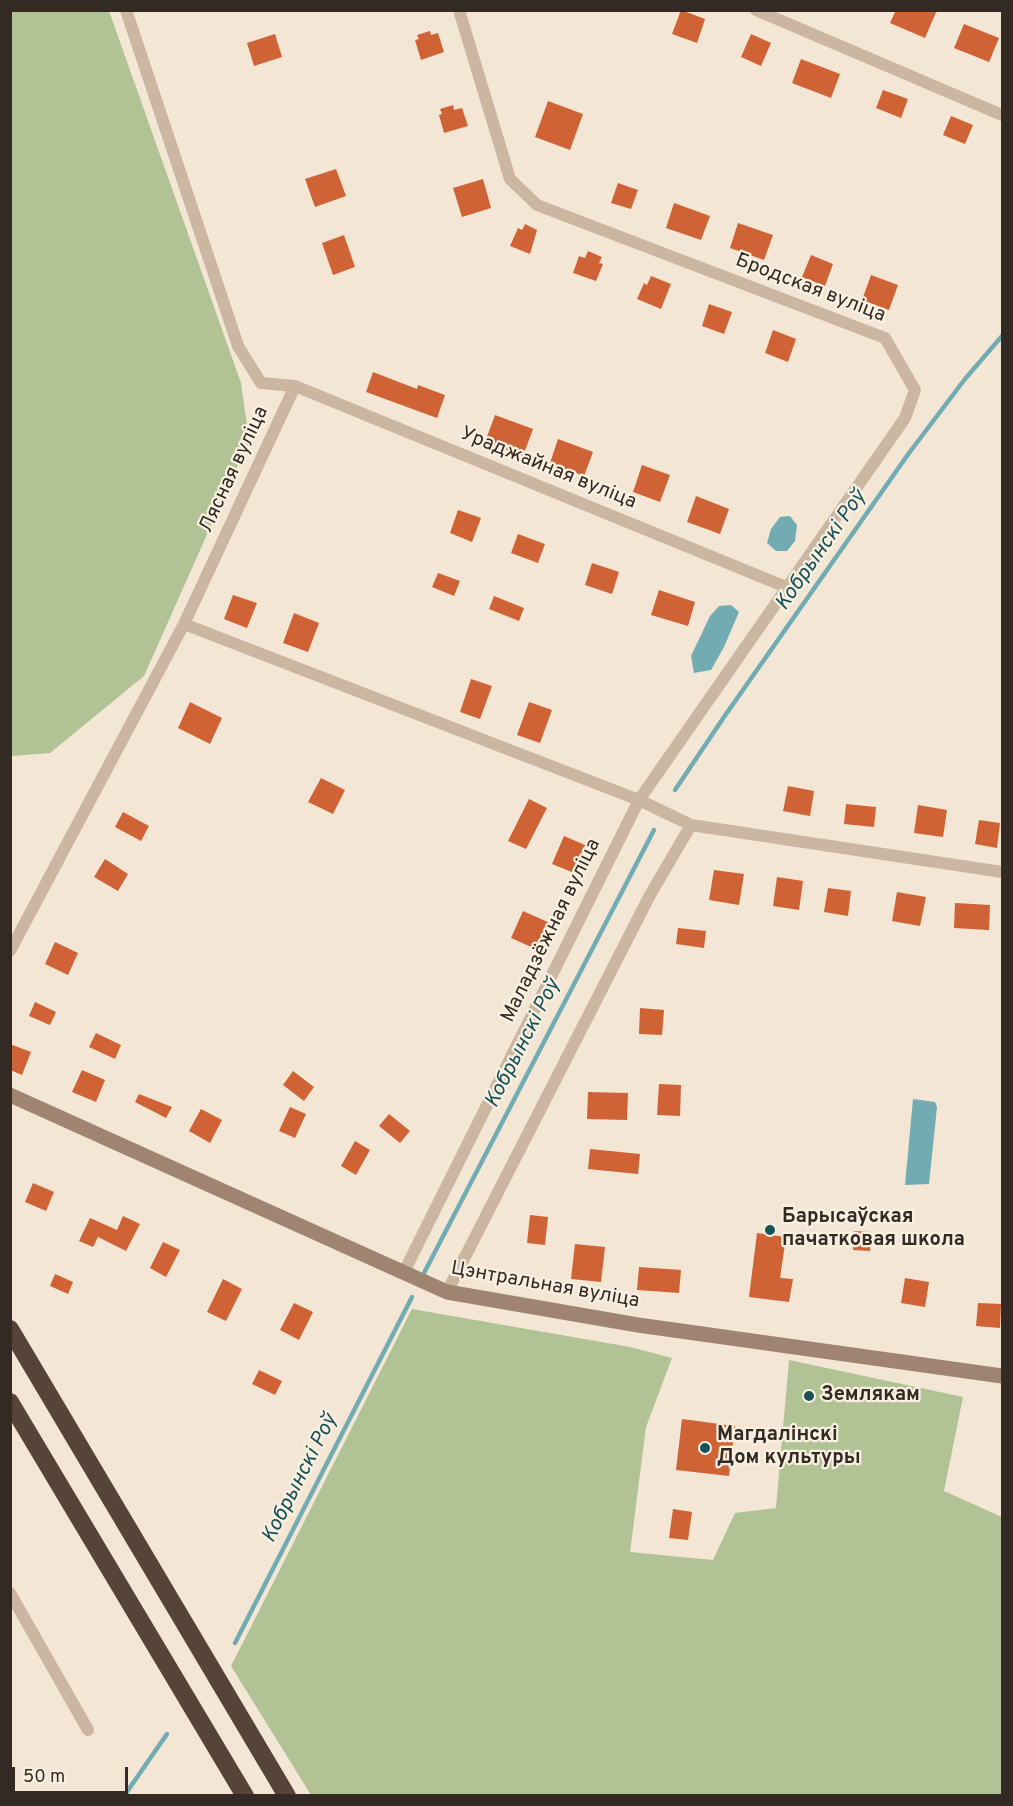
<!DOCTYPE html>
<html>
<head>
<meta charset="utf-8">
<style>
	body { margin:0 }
	#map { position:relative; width:1013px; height:1806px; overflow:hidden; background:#f3e6d5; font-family:Overpass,sans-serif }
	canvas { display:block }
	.frame { position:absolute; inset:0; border:12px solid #342a24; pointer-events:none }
	.scale { position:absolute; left:12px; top:1767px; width:116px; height:27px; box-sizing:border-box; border:3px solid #342a24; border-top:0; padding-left:8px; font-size:18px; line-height:21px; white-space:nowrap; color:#342a24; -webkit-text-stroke:4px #faf0e1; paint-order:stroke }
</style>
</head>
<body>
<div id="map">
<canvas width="1013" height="1806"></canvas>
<div class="frame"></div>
<div class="scale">50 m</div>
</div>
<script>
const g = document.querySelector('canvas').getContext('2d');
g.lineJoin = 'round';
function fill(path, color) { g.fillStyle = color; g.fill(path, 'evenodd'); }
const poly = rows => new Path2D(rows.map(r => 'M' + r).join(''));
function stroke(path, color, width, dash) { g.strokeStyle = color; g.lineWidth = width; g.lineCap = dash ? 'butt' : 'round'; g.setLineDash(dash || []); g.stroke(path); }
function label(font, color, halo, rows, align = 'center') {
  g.font = font + ' Overpass,sans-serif'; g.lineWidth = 4.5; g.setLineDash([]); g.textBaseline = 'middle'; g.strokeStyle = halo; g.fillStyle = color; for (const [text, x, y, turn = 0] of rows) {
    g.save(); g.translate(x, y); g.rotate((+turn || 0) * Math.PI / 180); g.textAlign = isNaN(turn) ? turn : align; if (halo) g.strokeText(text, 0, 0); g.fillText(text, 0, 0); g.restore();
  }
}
fill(poly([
	[11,10,109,11,241,383,249,440,144,676,50,753,11,756],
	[412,1309,630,1347,672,1358,646,1427,630,1552,713,1560,735,1513,776,1508,789,1360,963,1397,944,1491,1002,1517,1002,1795,311,1795,231,1666]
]), '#b1c294');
fill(poly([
	[790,516,797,525,795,541,787,551,776,551,767,543,771,529,780,517],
	[731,605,739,612,724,647,711,670,694,673,691,656,710,616,719,606],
	[913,1099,935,1102,937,1107,929,1184,905,1185]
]), '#72acb2');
stroke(poly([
	[675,790,724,717,909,453,965,379,1002,336],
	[424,1273,654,830],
	[235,1643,412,1297],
	[124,1796,167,1734]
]), '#72acb2', 4.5);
fill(poly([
	[681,10,705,19,697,43,672,34],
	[896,10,937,10,925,38,890,23],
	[964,24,999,38,989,62,954,48],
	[430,31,431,35,438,33,444,52,421,60,415,40,419,39,417,35],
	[275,34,282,57,254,66,247,43],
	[751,34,771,43,761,66,741,57],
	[801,59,840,74,831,98,792,83],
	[883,90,908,99,901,118,876,108],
	[548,101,583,114,570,150,535,137],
	[453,105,454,110,462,108,468,126,444,133,439,115,442,114,440,109],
	[951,116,973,125,965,144,943,135],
	[336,169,346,196,315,207,305,179],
	[483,179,491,208,462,217,453,188],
	[618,183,638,190,631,209,611,203],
	[674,203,710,216,701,240,666,228],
	[738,223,773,235,764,260,730,248],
	[525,224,537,230,530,254,510,246,518,228,522,230],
	[344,235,355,267,333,275,322,243],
	[588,251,602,257,599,263,603,264,596,281,573,273,579,256,585,258],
	[811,255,833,264,825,286,802,277],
	[871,275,898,285,889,310,862,300],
	[651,276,671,284,661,309,637,299,644,283,647,285],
	[709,304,732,312,724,334,702,326],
	[773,330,796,339,788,362,765,353],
	[373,372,417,389,418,385,445,395,437,418,366,392],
	[495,415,533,429,523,456,485,442],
	[558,439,593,452,584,476,550,463],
	[642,465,670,475,660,502,633,492],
	[696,496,729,509,720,534,687,522],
	[458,510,481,518,472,542,450,533],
	[518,534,545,544,538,563,511,553],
	[592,563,619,572,612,594,585,585],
	[438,573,460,581,454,596,432,587],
	[659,590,695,602,688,626,651,615],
	[233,595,257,603,247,628,224,619],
	[494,596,524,608,519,621,489,609],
	[294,613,319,623,308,652,283,643],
	[471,679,492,686,480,719,460,712],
	[190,702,222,718,210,744,178,728],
	[529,702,552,710,540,743,517,735],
	[321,778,345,790,333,814,308,802],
	[788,786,814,791,810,816,783,811],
	[529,799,547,808,526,849,508,841],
	[846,804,876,807,874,827,844,824],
	[918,805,947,810,943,837,914,833],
	[123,812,149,826,141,841,115,827],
	[979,820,1000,823,997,848,975,844],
	[564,836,585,845,574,873,552,864],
	[105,859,128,874,118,891,94,877],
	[714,870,744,874,739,905,709,900],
	[777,877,803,881,799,910,773,906],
	[828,888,851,891,848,916,824,912],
	[897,892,926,897,920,926,892,921],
	[955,903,990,905,989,930,954,928],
	[523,911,550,923,538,950,511,938],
	[678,928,706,931,704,948,676,944],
	[55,942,78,953,68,975,45,964],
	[35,1002,56,1012,50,1025,29,1016],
	[640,1008,664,1010,662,1035,639,1034],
	[96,1033,121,1045,115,1059,89,1047],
	[10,1044,31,1052,22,1075,10,1070],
	[82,1070,105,1080,96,1102,72,1092],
	[293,1071,314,1087,304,1101,283,1085],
	[659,1084,681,1085,680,1116,657,1115],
	[588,1092,628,1093,627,1120,587,1119],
	[139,1094,172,1107,166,1118,135,1102],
	[290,1107,306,1114,295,1138,279,1131],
	[201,1109,222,1120,210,1143,189,1131],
	[389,1114,410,1131,400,1143,379,1126],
	[355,1141,370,1150,356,1175,341,1166],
	[590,1149,640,1154,638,1174,588,1169],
	[33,1183,54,1192,46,1211,25,1202],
	[530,1215,548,1217,545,1245,527,1243],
	[123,1216,140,1224,126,1251,98,1237,93,1247,79,1241,90,1218,117,1230],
	[854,1231,871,1232,870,1251,853,1250],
	[757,1233,786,1237,780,1278,793,1279,789,1302,749,1297],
	[163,1242,180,1250,166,1277,150,1268],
	[575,1244,605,1247,601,1282,571,1279],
	[639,1267,681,1270,679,1293,637,1290],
	[55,1274,73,1282,68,1294,50,1286],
	[905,1278,929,1282,925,1307,901,1303],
	[223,1279,242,1289,226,1321,207,1312],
	[294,1303,313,1312,299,1340,280,1330],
	[978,1303,1001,1304,1000,1328,976,1326],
	[259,1370,282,1381,275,1395,252,1384],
	[682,1419,735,1426,729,1476,676,1470],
	[673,1509,692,1512,688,1540,669,1538]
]), '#d06335');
stroke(poly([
	[756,10,1002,115],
	[295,386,786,587],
	[184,624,639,800,691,825,1002,872],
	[10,951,184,624,295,386,261,383,238,346,126,10],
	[404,1272,639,800,905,418,915,390,885,338,537,205,510,179,459,10],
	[447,1292,650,895,691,825],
	[10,1593,88,1730]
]), '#cbb6a1', 12);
stroke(poly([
	[10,1095,447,1292,638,1325,1002,1376]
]), '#9f8472', 15);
stroke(poly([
	[10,1329,287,1796],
	[10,1402,245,1796]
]), '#56443a', 18);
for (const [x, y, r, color] of [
	[770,1230,6,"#175159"],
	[809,1396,6,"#175159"],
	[705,1448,6,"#175159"]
]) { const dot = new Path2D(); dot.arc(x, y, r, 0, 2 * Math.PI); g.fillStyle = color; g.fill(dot); stroke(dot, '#faf0e1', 2); }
label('20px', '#342a24', '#faf0e1', [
	["Бродская вуліца",810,289,21],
	["Ураджайная вуліца",548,469,22],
	["Лясная вуліца",235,470,-65],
	["Маладзёжная вуліца",552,931,-64],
	["Цэнтральная вуліца",545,1286,10]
]);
label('bold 20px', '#342a24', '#faf0e1', [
	["Барысаўская",782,1218],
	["пачатковая школа",782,1241],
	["Землякам",821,1396],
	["Магдалінскі",717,1436],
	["Дом культуры",717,1459]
], 'left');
label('italic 21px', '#175159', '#faf0e1', [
	["Кобрынскі Роў",822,551,-55],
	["Кобрынскі Роў",524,1044,-63],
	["Кобрынскі Роў",301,1479,-63]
]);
</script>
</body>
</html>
